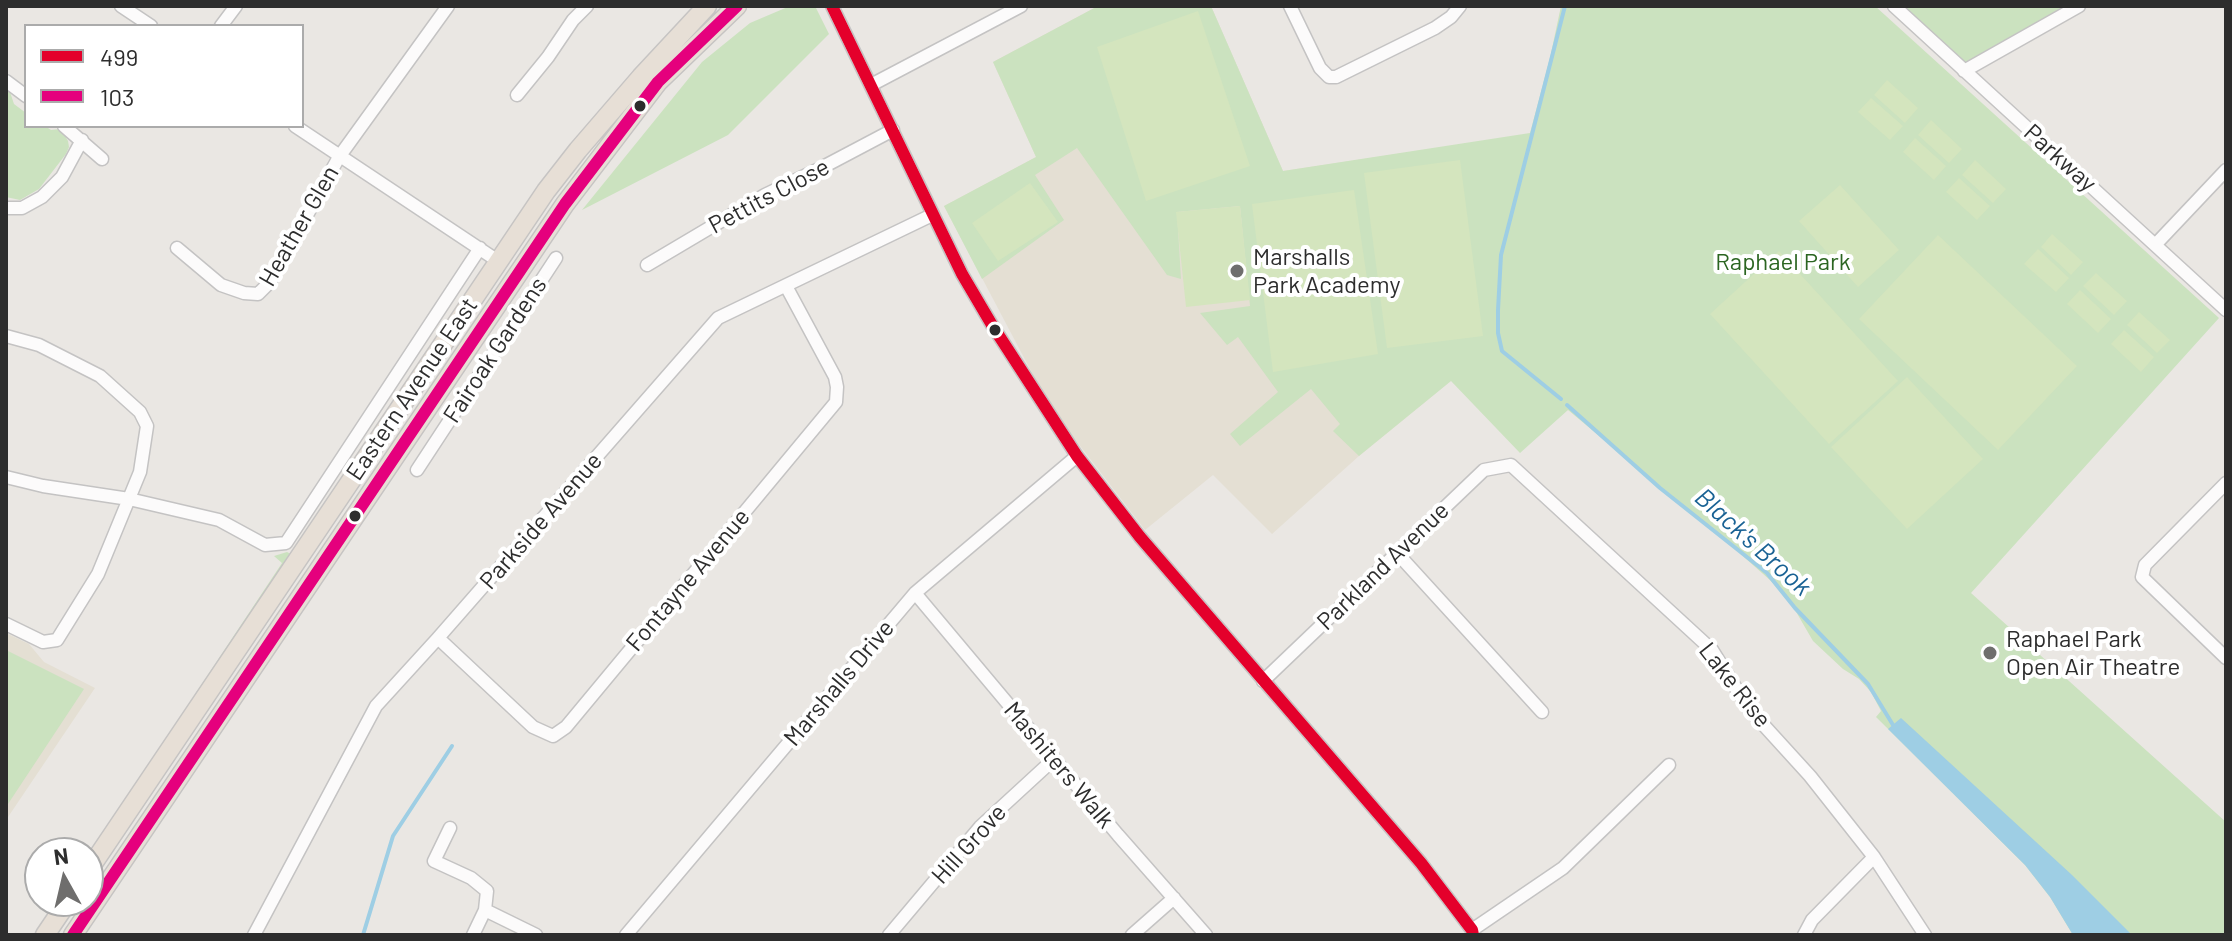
<!DOCTYPE html>
<html>
<head>
<meta charset="utf-8">
<style>
	body { margin:0 }
	#map { position:relative; width:2232px; height:941px; overflow:hidden; background:#eae7e3; font-family:Barlow,sans-serif }
	canvas { display:block }
	.frame { position:absolute; inset:0; border:8px solid #2d2d2d; pointer-events:none }
	.legend { position:absolute; left:24px; top:24px; width:280px; height:104px; box-sizing:border-box; background:#fff; border:2px solid #ababab; margin:0; padding:10px 14px; list-style:none; font-size:24px; color:#2d2d2d }
	.legend li { display:flex; align-items:center; gap:16px; height:40px }
	.legend b { width:40px; border:2px solid #ababab }
	.north { position:absolute; left:24px; top:837px; width:80px; height:80px; box-sizing:border-box; background:#fff; border:2px solid #ababab; border-radius:50%; rotate:352deg; font-size:22px; font-weight:700; line-height:32px; text-align:center; color:#2d2d2d }
	.north::after { content:''; display:block; margin:auto; width:28px; height:36px; background:#6f6e6d; clip-path:polygon(50% 0,100% 100%,50% 72%,0 100%) }
</style>
</head>
<body>
<div id="map">
<canvas width="2232" height="941"></canvas>
<div class="frame"></div>
<ul class="legend">
<li><b style="height:10px;background:#e4002b"></b>499</li>
<li><b style="height:10px;background:#e5007d"></b>103</li>
</ul>
<div class="north">N</div>
</div>
<script>
const g = document.querySelector('canvas').getContext('2d');
g.lineJoin = 'round';
function fill(path, color) { g.fillStyle = color; g.fill(path, 'evenodd'); }
const poly = rows => new Path2D(rows.map(r => 'M' + r).join(''));
function stroke(path, color, width, dash) { g.strokeStyle = color; g.lineWidth = width; g.lineCap = dash ? 'butt' : 'round'; g.setLineDash(dash || []); g.stroke(path); }
function label(font, color, halo, rows, align = 'center') {
  g.font = font + ' Barlow,sans-serif'; g.lineWidth = 8; g.setLineDash([]); g.textBaseline = 'middle'; g.strokeStyle = halo; g.fillStyle = color; for (const [text, x, y, turn = 0] of rows) {
    g.save(); g.translate(x, y); g.rotate((+turn || 0) * Math.PI / 180); g.textAlign = isNaN(turn) ? turn : align; if (halo) g.strokeText(text, 0, 0); g.fillText(text, 0, 0); g.restore();
  }
}
fill(poly([
	[1098,6,1211,6,1283,171,1524,135,1452,380,1359,456,1272,534,1213,475,1145,530,1050,407,944,206,1036,157,993,62],
	[6,633,29,644,44,662,95,688,6,820]
]), '#e4dfd3');
fill(poly([
	[790,6,815,6,829,34,728,135,582,210,702,62,750,23],
	[1098,6,1211,6,1283,171,1530,133,1550,58,1561,6,1875,6,2219,318,1971,593,2226,822,2226,935,2073,935,2050,897,2025,865,1876,717,1881,711,1871,692,1859,679,1843,669,1813,641,1795,610,1771,581,1727,542,1568,410,1520,453,1451,381,1359,456,1333,431,1340,424,1311,389,1240,446,1230,434,1278,392,1238,337,1227,345,1200,313,1250,306,1240,206,1177,212,1181,279,1167,275,1077,148,1035,175,1064,220,982,279,944,206,1036,157,993,62],
	[1894,6,2079,6,1964,71],
	[6,85,8,86,14,104,26,113,26,126,45,126,51,130,61,129,68,141,69,147,66,154,39,189,20,200,6,197],
	[287,552,291,554,185,716,180,717,282,563,274,556],
	[6,650,84,689,6,807]
]), '#cbe2bf');
fill(poly([
	[1198,11,1250,166,1146,201,1097,47],
	[1887,80,1918,108,1905,123,1874,95],
	[1871,98,1903,126,1890,140,1858,112],
	[1931,120,1962,149,1949,163,1918,135],
	[1915,138,1946,166,1934,180,1903,152],
	[1460,160,1483,336,1387,348,1364,173],
	[1975,160,2006,189,1993,203,1962,175],
	[1959,178,1990,206,1977,220,1946,192],
	[1030,183,1058,222,998,261,972,223],
	[1840,185,1899,250,1858,287,1799,221],
	[1354,190,1378,354,1273,372,1252,204],
	[1240,206,1250,300,1186,307,1176,212],
	[2052,234,2083,262,2071,275,2041,247],
	[1938,235,2077,366,1998,450,1859,319],
	[2038,249,2069,278,2056,292,2024,264],
	[1779,251,1898,381,1829,444,1710,314],
	[2096,273,2127,301,2114,315,2083,286],
	[2080,290,2111,319,2098,333,2067,304],
	[2139,312,2170,340,2157,353,2127,325],
	[2124,330,2154,357,2141,372,2111,344],
	[1907,377,1983,459,1907,529,1831,447]
]), '#d4e5be');
fill(poly([
	[1901,718,2072,875,2132,935,2073,935,2050,897,2025,865,1888,729]
]), '#9ecee4');
stroke(poly([
	[1561,399,1502,351,1498,333,1498,310,1501,255,1565,6],
	[1567,405,1660,488,1767,573,1795,608,1868,684,1893,725],
	[363,935,393,836,452,746]
]), '#9ecee4', 4);
const minor = poly([
	[121,6,151,26],
	[832,6,962,274,992,325,1077,456,1140,537,1421,863,1472,930,1473,935],
	[1290,6,1320,68,1329,77,1336,77,1435,28,1451,17,1460,6],
	[1894,6,2226,310],
	[221,26,236,6],
	[1964,71,2079,6],
	[6,81,26,96],
	[871,85,1021,6],
	[517,95,548,57,573,20,587,6],
	[64,126,102,159],
	[295,126,498,261],
	[6,208,22,208,42,197,62,177,82,140],
	[2156,244,2226,170],
	[177,248,221,285,244,293,258,294,270,282,339,157,448,6],
	[647,265,765,195,821,168,893,130],
	[6,336,39,345,100,376,140,412,147,426,140,472,98,574,57,640,43,642,6,624],
	[417,470,556,258],
	[6,477,43,486,129,499,219,520,265,545,286,543,480,248],
	[2226,483,2145,565,2142,577,2226,658],
	[1397,553,1542,712],
	[915,593,1118,835,1206,935],
	[438,638,533,727,553,736,566,727,836,402,837,387,835,377,786,286],
	[1263,681,1484,470,1511,465,1712,650,1749,709,1810,776,1874,857,1925,935],
	[450,828,434,861,471,878,487,891,485,910,473,935],
	[485,910,536,935],
	[1472,930,1563,868,1669,765],
	[254,935,376,706,438,638,718,318,932,215],
	[626,935,915,593,1077,456],
	[889,935,980,827,1054,759],
	[1132,935,1174,898],
	[1804,935,1812,920,1874,857]
]);
const highway = poly([
	[88,871,546,191,578,150,641,77,707,6],
	[45,935,68,901],
	[73,935,565,204,658,82,737,6]
]);
stroke(minor, '#c4c3c3', 15);
stroke(highway, '#c6c4c3', 21);
stroke(minor, '#fcfbfb', 12);
stroke(highway, '#e7dfd6', 18);
stroke(poly([
	[832,6,962,274,992,325,1077,456,1140,537,1421,863,1472,930,1473,935]
]), '#e4002b', 12);
stroke(poly([
	[73,935,565,204,658,82,737,6]
]), '#e5007d', 12);
for (const [x, y, r, color] of [
	[640,106,7,"#2d2d2d"],
	[1237,271,8,"#6f6e6d"],
	[995,330,7,"#2d2d2d"],
	[355,516,7,"#2d2d2d"],
	[1990,653,8,"#6f6e6d"]
]) { const dot = new Path2D(); dot.arc(x, y, r, 0, 2 * Math.PI); g.fillStyle = color; g.fill(dot); stroke(dot, '#fff', 3); }
label('24px', '#2d2d2d', '#fff', [
	["Parkway",2060,158,42],
	["Pettits Close",769,196,-28],
	["Heather Glen",299,226,-60],
	["Fairoak Gardens",495,350,-57],
	["Eastern Avenue East",412,389,-56],
	["Parkside Avenue",541,521,-49],
	["Parkland Avenue",1383,566,-44],
	["Fontayne Avenue",688,580,-50],
	["Marshalls Drive",839,683,-50],
	["Lake Rise",1735,685,52],
	["Mashiters Walk",1059,765,50],
	["Hill Grove",969,844,-48]
]);
label('24px', '#2d2d2d', '#fff', [
	["Marshalls",1253,257],
	["Park Academy",1253,285],
	["Raphael Park",2006,639],
	["Open Air Theatre",2006,667]
], 'left');
label('24px', '#2b6521', '#fff', [
	["Raphael Park",1783,262]
]);
label('italic 26px', '#196294', '#fff', [
	["Black's Brook",1753,542,42]
]);
</script>
</body>
</html>
